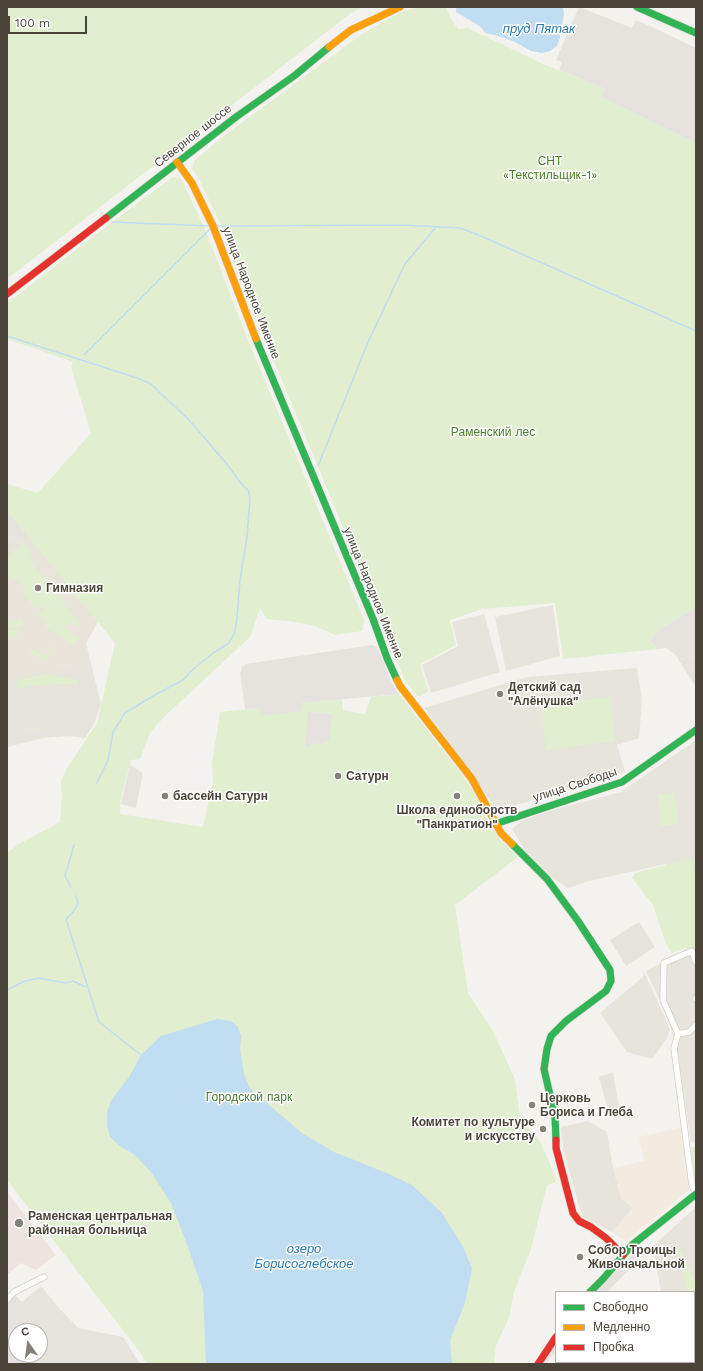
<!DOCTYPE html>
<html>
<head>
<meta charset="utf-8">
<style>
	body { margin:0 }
	#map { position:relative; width:703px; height:1371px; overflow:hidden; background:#f4f2ee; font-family:"Work Sans",sans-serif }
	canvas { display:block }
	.frame { position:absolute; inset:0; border:8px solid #4b4439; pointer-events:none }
	.legend { position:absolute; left:555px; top:1291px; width:140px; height:72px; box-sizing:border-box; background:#fff; border:1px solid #b7b4b0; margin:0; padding:5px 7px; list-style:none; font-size:12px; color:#4b4439 }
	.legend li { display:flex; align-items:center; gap:8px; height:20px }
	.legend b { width:20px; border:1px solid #b7b4b0 }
	.north { position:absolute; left:8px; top:1323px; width:40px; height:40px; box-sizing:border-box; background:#fff; border:1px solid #b7b4b0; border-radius:50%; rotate:346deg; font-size:11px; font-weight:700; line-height:16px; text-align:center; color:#4b4439 }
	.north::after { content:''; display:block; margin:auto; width:14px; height:18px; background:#868178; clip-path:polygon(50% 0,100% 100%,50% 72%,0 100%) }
	.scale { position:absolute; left:8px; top:16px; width:79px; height:18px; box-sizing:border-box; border:2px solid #4b4439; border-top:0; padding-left:5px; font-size:12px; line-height:14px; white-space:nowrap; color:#4b4439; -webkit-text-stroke:3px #fff; paint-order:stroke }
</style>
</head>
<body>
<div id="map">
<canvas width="703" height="1371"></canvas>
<div class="frame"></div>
<ul class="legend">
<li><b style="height:5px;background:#30b455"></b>Свободно</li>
<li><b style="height:5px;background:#ff9f0a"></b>Медленно</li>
<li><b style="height:5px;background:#e5322d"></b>Пробка</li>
</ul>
<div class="north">С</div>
<div class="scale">100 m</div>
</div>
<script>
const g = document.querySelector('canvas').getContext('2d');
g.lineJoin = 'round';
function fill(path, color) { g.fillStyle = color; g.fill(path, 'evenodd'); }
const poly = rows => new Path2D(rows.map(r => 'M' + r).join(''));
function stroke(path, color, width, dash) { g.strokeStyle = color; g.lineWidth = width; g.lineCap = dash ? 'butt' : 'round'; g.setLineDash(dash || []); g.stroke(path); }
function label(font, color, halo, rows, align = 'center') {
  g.font = font + ' "Work Sans",sans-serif'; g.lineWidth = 3; g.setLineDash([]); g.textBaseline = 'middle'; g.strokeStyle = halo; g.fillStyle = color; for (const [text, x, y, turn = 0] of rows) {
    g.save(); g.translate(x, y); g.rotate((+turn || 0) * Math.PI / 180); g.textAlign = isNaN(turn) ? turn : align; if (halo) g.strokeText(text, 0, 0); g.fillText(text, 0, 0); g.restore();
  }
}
fill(poly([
	[7,510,98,622,86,643,101,704,94,724,84,739,78,737,68,736,43,738,7,747],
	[553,605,560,656,506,671,495,617],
	[484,614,500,672,431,693,422,665,458,646,452,622],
	[637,668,642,699,639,738,617,745,625,772,497,811,472,774,424,708,527,677],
	[696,740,696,904,666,864,589,881,568,888,551,877,526,852,512,829,521,821,553,810,621,792],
	[696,939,696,1142,691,1142,679,1061,669,1020,646,971,689,948],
	[644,972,670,1029,666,1040,652,1059,627,1052,600,1013,643,977],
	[588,1121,607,1132,612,1163,621,1198,633,1208,612,1232,584,1218,580,1210,563,1148,561,1127],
	[696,1208,696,1364,631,1364,633,1362,694,1362,694,1292,661,1292,653,1246,688,1214],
	[576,1362,614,1362,617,1364,575,1364]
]), '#e7e4dc');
fill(poly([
	[682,1127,689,1188,688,1191,626,1241,612,1232,633,1208,621,1198,613,1168,644,1161,639,1137]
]), '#f3ebdf');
fill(poly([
	[579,7,632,28,636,20,652,27,696,48,696,143,601,97,605,89,559,70,562,62,556,60],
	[696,657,696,687,678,659],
	[41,1286,59,1308,78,1328,123,1337,140,1364,7,1364,7,1304,15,1295,22,1302],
	[16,1331,40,1331,40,1355,16,1355]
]), '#e6e2de');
fill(poly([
	[29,538,97,622,71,666,7,681,7,555]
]), '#eae5da');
fill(poly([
	[7,1192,56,1255,36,1270,21,1263,7,1275]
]), '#eee3df');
fill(poly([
	[7,7,363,7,351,13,7,279],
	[418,7,446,7,451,19,458,29,468,28,543,64,605,89,602,97,696,143,696,608,658,630,650,641,658,649,563,659,555,603,482,609,450,620,456,645,420,664,428,691,421,696,417,696,406,682,394,655,380,616,259,325,220,223,199,179,192,169,195,160,225,135,362,34,397,14],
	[173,177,180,178,185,187,205,229,244,330,364,620,362,631,335,635,315,626,289,621,267,619,260,608,250,637,164,717,150,733,140,759,131,760,121,798,120,814,203,827,213,782,212,764,220,712,342,699,343,710,365,714,371,697,399,694,458,769,476,795,480,806,499,838,518,857,455,905,468,993,493,1031,515,1079,520,1119,539,1139,551,1166,556,1182,547,1185,531,1249,514,1292,509,1318,496,1345,494,1364,148,1364,136,1347,7,1180,7,853,19,844,60,822,62,796,61,781,66,770,97,723,115,643,7,510,7,484,38,493,91,433,71,367,73,362,7,339,7,303,112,222],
	[24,544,33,556,30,560,81,625,79,627,75,623,73,625,69,620,65,628,79,637,74,645,45,627,46,624,38,613,46,610,42,606,34,608,22,592,26,590,16,578,13,580,7,573,7,557],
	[22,619,23,625,7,629,7,622],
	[17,629,19,636,7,638,7,631],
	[56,641,56,643,46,660,43,661,28,652,32,648,45,657],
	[45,674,77,680,78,684,36,685,18,689,15,681],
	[610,697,615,741,546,750,541,705],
	[675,793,678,824,661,826,658,795],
	[689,859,696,861,693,869,696,872,696,949,685,948,671,953,665,941,653,905,632,878,635,873],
	[691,1147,696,1147,695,1181],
	[678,1249,681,1250,696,1283,696,1286,692,1292,687,1292],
	[694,1318,696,1318,696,1364,674,1364,673,1362,694,1362]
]), '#e1eecf');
fill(poly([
	[21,533,23,536,9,548,7,545],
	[696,608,696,657,678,659,676,655,666,648,658,649,650,641,658,630],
	[372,645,377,647,394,687,399,694,302,703,302,711,261,716,260,708,245,709,240,674,242,667,246,664],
	[308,712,332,714,329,739,323,744,310,743,309,747,305,746],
	[42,730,51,731,50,736,43,735,24,740,23,735],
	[130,765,143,773,136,808,121,804],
	[639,922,655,947,626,966,610,940],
	[613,1072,619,1108,611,1109,607,1106,599,1077],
	[634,1252,637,1262,607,1292,596,1292],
	[556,1343,556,1351,546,1364,542,1364]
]), '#e6e3df');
fill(poly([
	[456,7,561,7,563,8,564,14,560,37,557,46,550,51,542,53,531,51,515,42,499,36,485,33,481,27,456,12],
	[217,1019,231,1021,238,1027,241,1036,240,1049,244,1074,249,1087,256,1094,303,1134,334,1152,389,1174,412,1185,442,1213,462,1245,472,1268,465,1303,450,1340,452,1364,206,1364,203,1291,188,1247,171,1203,151,1172,135,1155,120,1146,110,1137,107,1126,107,1112,111,1101,129,1077,141,1055,161,1036]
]), '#c0ddf1');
stroke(poly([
	[112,222,210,226],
	[216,226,404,225,460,228,474,233,696,331],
	[7,336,140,379,151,384,189,420,226,463,243,486,248,490,250,498,247,537,240,580,237,618,235,632,229,643,213,653,190,672,183,680,153,696,125,713,113,732,108,760,97,783],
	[85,354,211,228],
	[318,466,368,342,405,264,436,227],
	[71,887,65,876,74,845],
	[76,896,78,904,73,912,66,919,99,1022,141,1055],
	[7,990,25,981,39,978,65,983,73,981,86,987]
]), '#c0ddf1', 1.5);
const street = poly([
	[696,998,696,999],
	[678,1034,689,1032,696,1025],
	[696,1195,692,1185,674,1048,678,1034,663,1000,664,963,692,951,696,962],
	[7,1300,14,1292,44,1277]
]);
const fast = poly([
	[637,7,696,33],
	[106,218,236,117,294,76,329,47],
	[256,339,373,619,387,658,397,680],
	[495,824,622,782,696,730],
	[512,844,547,879,578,921,610,970,611,981,606,991,566,1021,551,1036,547,1049,544,1069,555,1117,556,1140],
	[590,1292,603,1279,632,1245,696,1194]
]);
const slow = poly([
	[329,47,351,30,400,7],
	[177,162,192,183,213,226,256,339],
	[397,680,400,686,472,779,501,833,512,844]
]);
const jam = poly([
	[7,294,106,218],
	[556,1140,556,1148,573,1213,579,1221,591,1227,606,1238,623,1255],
	[538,1364,556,1337]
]);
stroke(street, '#d2d0cb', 7);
stroke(fast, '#d3cfc5', 8);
stroke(slow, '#d3cfc5', 8);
stroke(jam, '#d3cfc5', 8);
stroke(street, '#fdfdfc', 5.5);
stroke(fast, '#30b455', 7);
stroke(slow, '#ff9f0a', 7);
stroke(jam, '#e5322d', 7);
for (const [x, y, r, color] of [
	[38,588,4,"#868178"],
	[500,694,4,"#868178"],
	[338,776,4,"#868178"],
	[165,796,4,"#868178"],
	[457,796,4,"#868178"],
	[532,1105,4,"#868178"],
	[543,1129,4,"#868178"],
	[19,1223,5,"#868178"],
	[580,1257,4,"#868178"]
]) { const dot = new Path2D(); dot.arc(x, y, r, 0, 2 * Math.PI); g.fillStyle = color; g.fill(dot); stroke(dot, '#fff', 1.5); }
label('12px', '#4b4439', '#fff', [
	["Северное шоссе",193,136,-38],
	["улица Народное Имение",251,293,69],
	["улица Народное Имение",373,593,68],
	["улица Свободы",575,785,-18]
]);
label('12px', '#4a7f2a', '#fff', [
	["СНТ",550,161],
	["«Текстильщик-1»",550,175],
	["Раменский лес",493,432],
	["Городской парк",249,1097]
]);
label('bold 12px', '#4b4439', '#fff', [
	["Гимназия",46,588],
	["Детский сад",508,687],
	["\"Алёнушка\"",508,701],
	["Сатурн",346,776],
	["бассейн Сатурн",173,796],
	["Школа единоборств",457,810,"center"],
	["\"Панкратион\"",457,824,"center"],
	["Церковь",540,1098],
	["Бориса и Глеба",540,1112],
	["Комитет по культуре",535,1122,"right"],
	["и искусству",535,1136,"right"],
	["Раменская центральная",28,1216],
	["районная больница",28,1230],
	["Собор Троицы",588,1250],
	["Живоначальной",588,1264]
], 'left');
label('italic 13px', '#2e7ab2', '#fff', [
	["пруд Пятак",539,29],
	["озеро",304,1249],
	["Борисоглебское",304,1264]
]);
</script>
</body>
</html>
